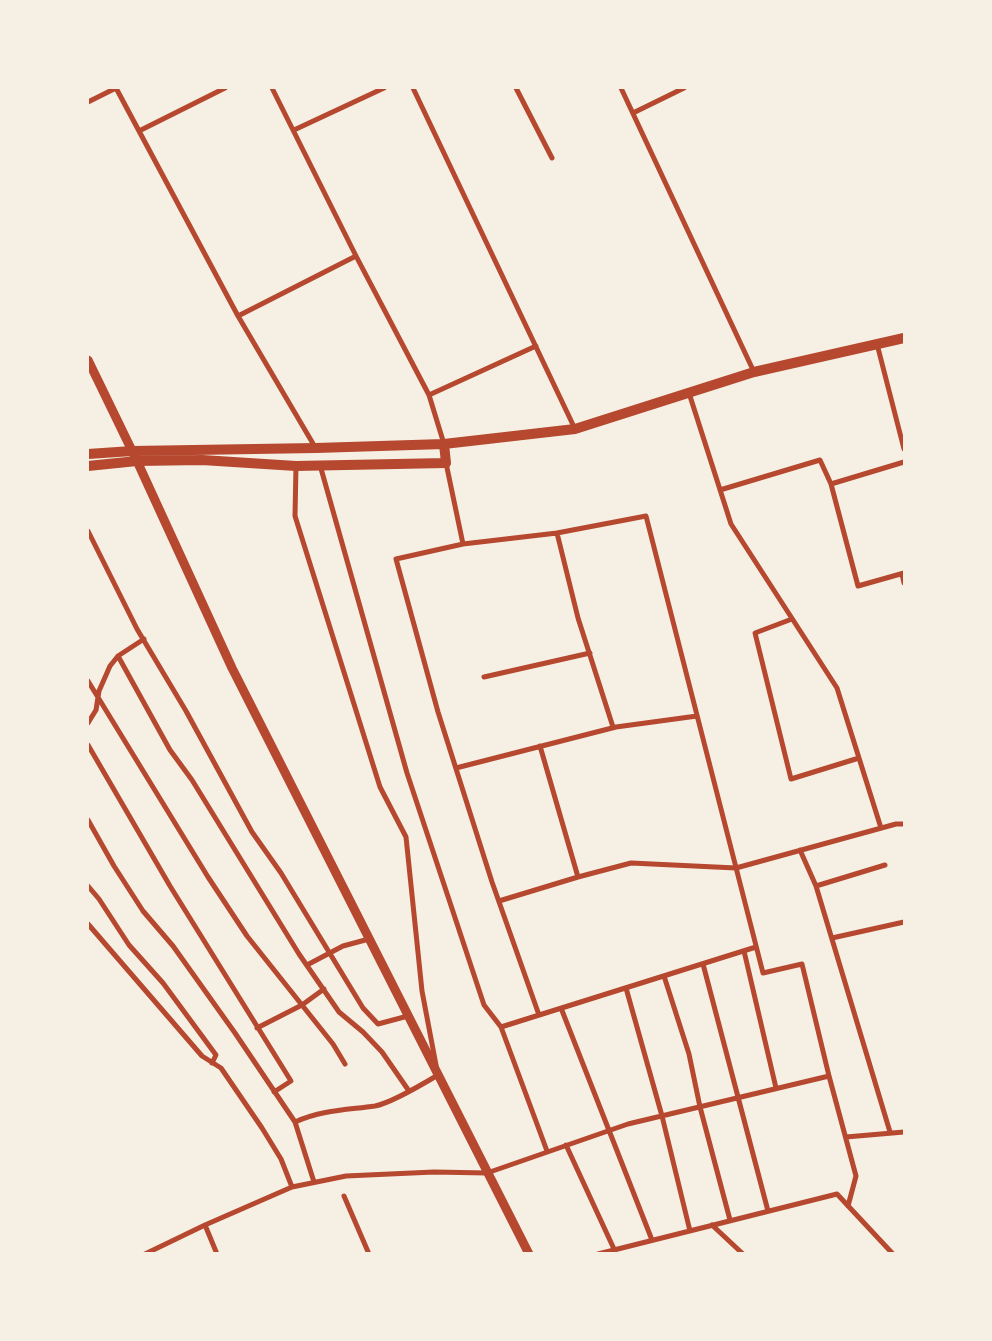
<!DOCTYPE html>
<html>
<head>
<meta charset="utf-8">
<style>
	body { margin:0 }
	#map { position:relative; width:992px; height:1341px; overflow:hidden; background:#f6efe4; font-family:"Playfair Display",serif }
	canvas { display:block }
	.frame { position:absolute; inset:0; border:89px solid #f6efe4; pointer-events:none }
</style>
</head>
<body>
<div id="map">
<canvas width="992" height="1341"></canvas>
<div class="frame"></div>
</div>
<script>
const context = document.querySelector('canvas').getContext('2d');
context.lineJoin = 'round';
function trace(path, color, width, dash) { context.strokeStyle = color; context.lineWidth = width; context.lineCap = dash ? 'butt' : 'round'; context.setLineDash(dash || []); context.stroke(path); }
const minor = new Path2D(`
	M272,88L356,256L429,395L444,444
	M413,88L575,429
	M516,88L552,158
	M621,88L754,372
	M88,102L116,88L238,316L315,447
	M633,113L684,88
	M294,130L384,88
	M139,131L225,88
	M238,316L356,256
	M877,344L904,449
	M689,393L731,524L837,688L881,828
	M429,395L536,346
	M446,463L463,544L396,559L438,712L492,882L539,1015
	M320,465L407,773L484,1005L501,1027
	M296,466L295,516L380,787L406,837L422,991L436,1065
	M831,484L858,586L904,573
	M720,490L820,460L831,484L904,462
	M88,531L137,629L186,711L252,832L281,873L363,1008L378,1024L408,1016
	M463,544L557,533
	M902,574L904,583
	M792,619L755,633L791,779L859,758
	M118,656L170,750L192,780L299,954L339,1012L363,1032L382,1052L409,1091
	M484,677L590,653
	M88,681L208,877L247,936L333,1044L345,1064
	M88,723L96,710L99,691L110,666L118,656L144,639
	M613,727L578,618L557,533L646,516L763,973L802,964L829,1076L856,1176L848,1206
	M88,745L170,886L291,1081L274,1092
	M540,746L578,877
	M456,768L616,727L697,716
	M88,820L114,866L143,911L173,946L235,1033L295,1122L314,1182
	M800,850L816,886
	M885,865L816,886L890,1132
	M88,886L99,899L129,945L163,983L216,1055L212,1063
	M499,901L578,877L631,863L736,868L896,824H904
	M88,924L202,1056L221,1068L262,1128L281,1159L292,1187
	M832,938L904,922
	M744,951L776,1088
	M703,964L768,1211
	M307,965L343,946L369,939
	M664,976L689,1054L700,1107L730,1220
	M626,988L662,1116L690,1231
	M561,1008L652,1240
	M257,1028L302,1005L324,989
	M295,1122C322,1110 346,1110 375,1106C391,1103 423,1084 438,1075V1074
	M846,1137L904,1132
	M566,1145L614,1249
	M547,1151L501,1027L756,947
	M344,1196L369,1254
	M205,1225L292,1187L346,1176L434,1172L487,1173L628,1124L829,1076
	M712,1225L743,1254
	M145,1254L205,1225L217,1254
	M598,1254L837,1194L893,1254`);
const tertiary = new Path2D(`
	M88,360L137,461L232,668L529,1254`);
const secondary = new Path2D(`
	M88,454L132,451L316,448L444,444L575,429L754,372L904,338
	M88,466L137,461L202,460L296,466L446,463L444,444`);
trace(minor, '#b5482f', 5);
trace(tertiary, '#b5482f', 9);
trace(secondary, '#b5482f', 10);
</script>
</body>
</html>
